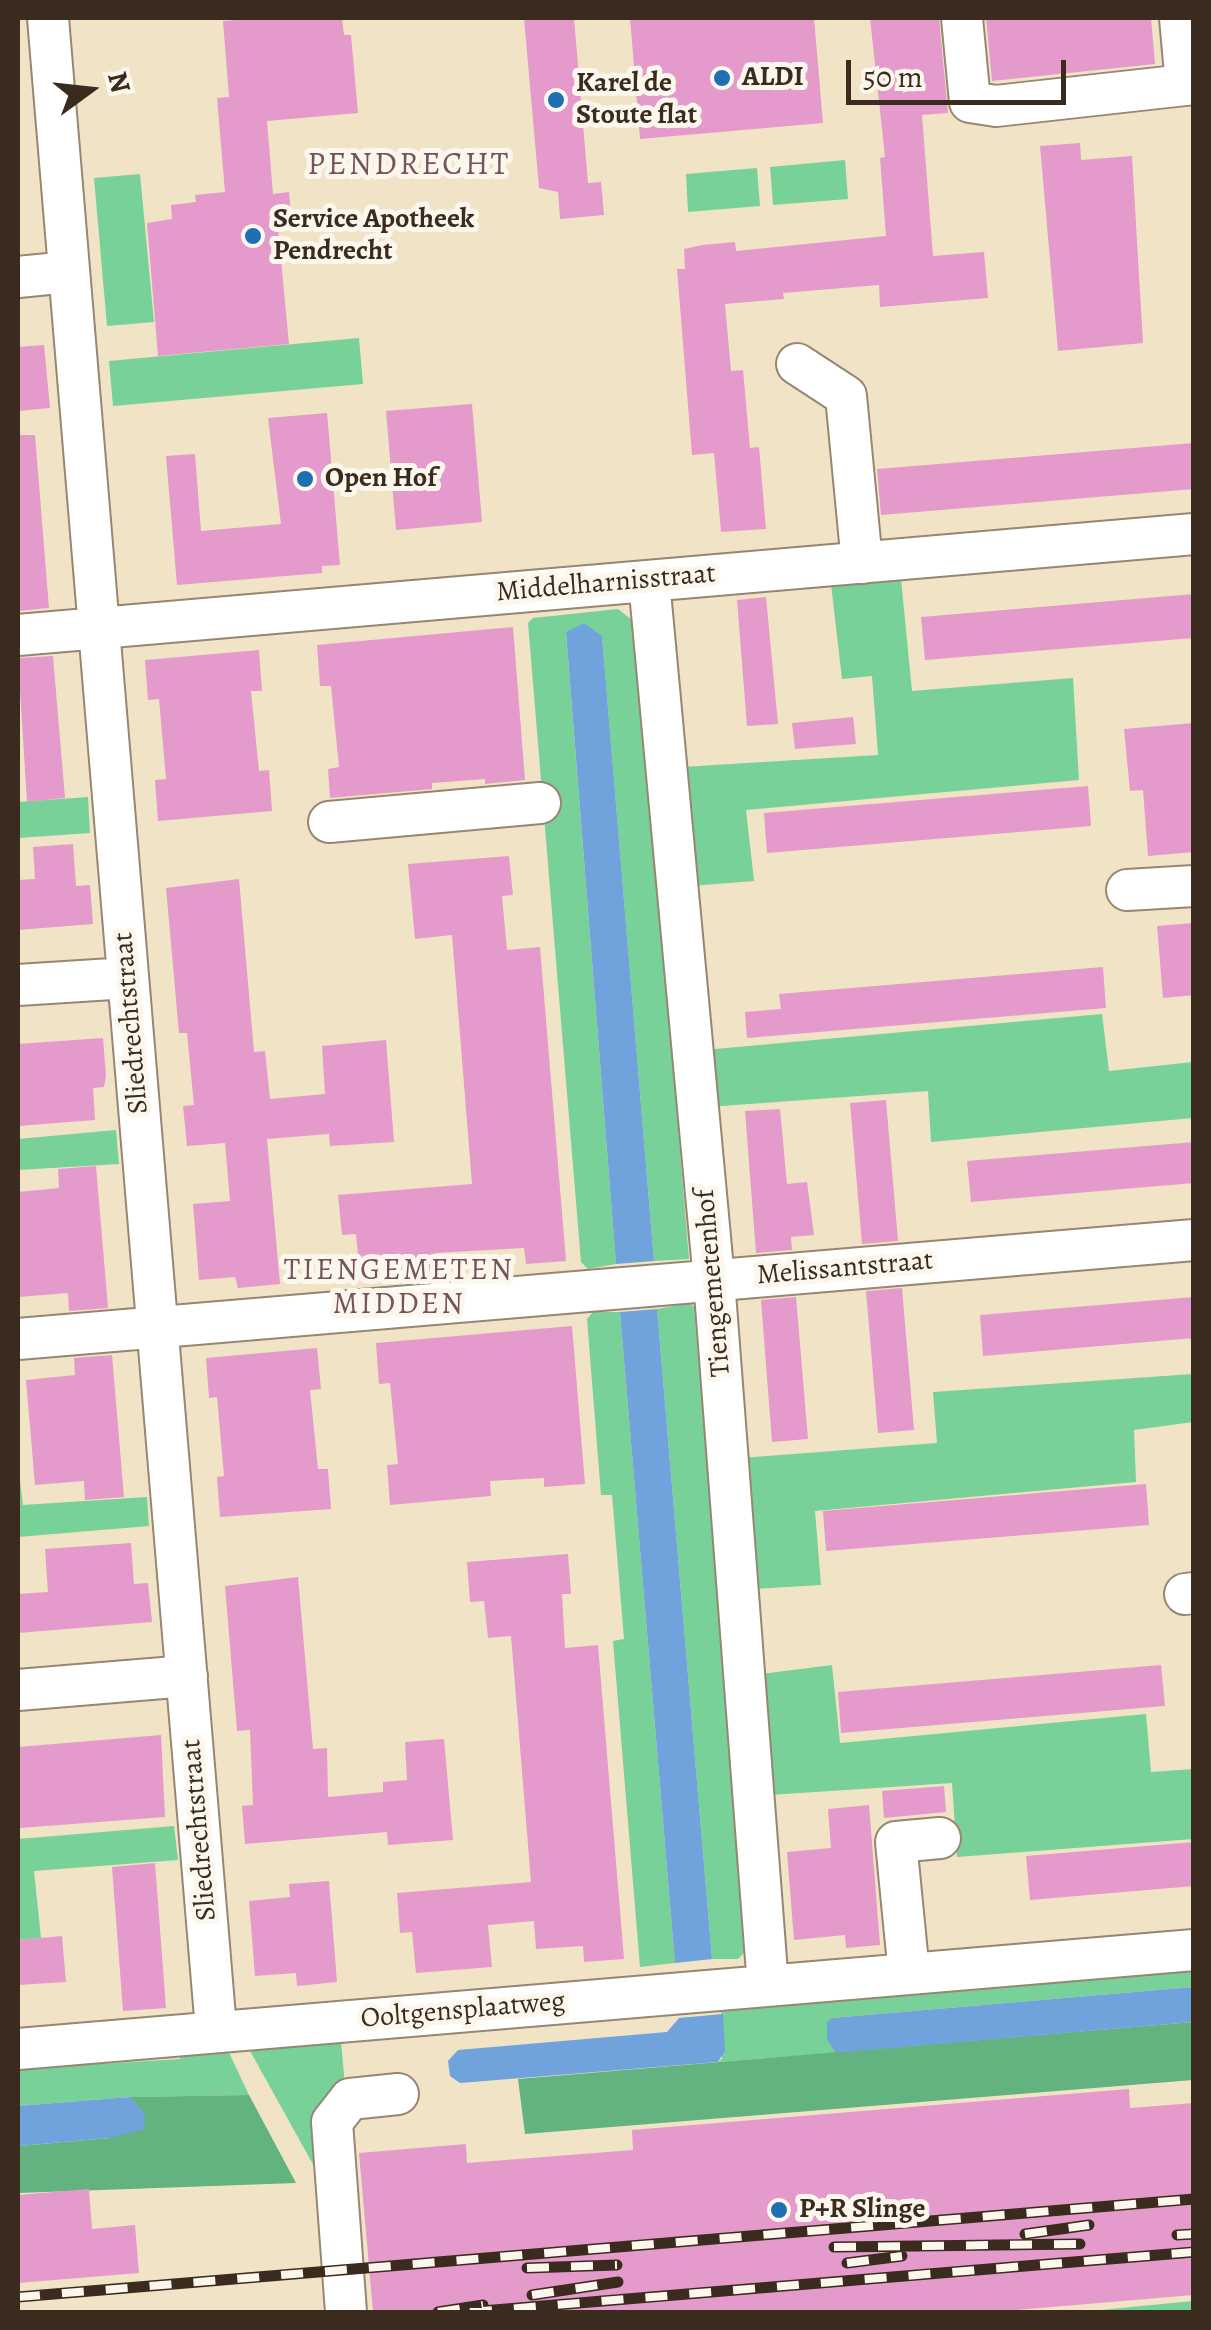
<!DOCTYPE html>
<html>
<head>
<meta charset="utf-8">
<style>
	body { margin:0 }
	#map { position:relative; width:1211px; height:2330px; overflow:hidden; background:#f1e3c6; font-family:Alegreya,serif }
	canvas { display:block }
	.frame { position:absolute; inset:0; border:20px solid #3b2a1e; pointer-events:none }
	.north { position:absolute; left:40px; top:40px; width:100px; height:100px; -webkit-text-stroke:8px #fbf7ec; paint-order:stroke; rotate:75deg; font-size:28px; font-weight:700; line-height:40px; text-align:center; color:#3b2a1e }
	.north::after { content:''; display:block; margin:auto; width:35px; height:45px; background:#3b2a1e; clip-path:polygon(50% 0,100% 100%,50% 72%,0 100%) }
	.scale { position:absolute; left:846px; top:60px; width:220px; height:45px; box-sizing:border-box; border:5px solid #3b2a1e; border-top:0; padding-left:12px; font-size:30px; line-height:35px; white-space:nowrap; color:#3b2a1e; -webkit-text-stroke:8px #fbf7ec; paint-order:stroke }
</style>
</head>
<body>
<div id="map">
<canvas width="1211" height="2330"></canvas>
<div class="frame"></div>
<div class="north">N</div>
<div class="scale">50 m</div>
</div>
<script>
const context = document.querySelector('canvas').getContext('2d');
context.lineJoin = 'round';
function paint(path, color) { context.fillStyle = color; context.fill(path, 'evenodd'); }
function trace(path, color, width, dash) { context.strokeStyle = color; context.lineWidth = width; context.lineCap = dash ? 'butt' : 'round'; context.setLineDash(dash || []); context.stroke(path); }
function write(font, color, halo, rows, align = 'center') {
  context.font = font + ' Alegreya,serif'; context.lineWidth = 10; context.setLineDash([]); context.textBaseline = 'middle'; context.strokeStyle = halo; context.fillStyle = color; for (const [text, x, y, turn = 0] of rows) {
    context.save(); context.translate(x, y); context.rotate((+turn || 0) * Math.PI / 180); context.textAlign = isNaN(turn) ? turn : align; if (halo) context.strokeText(text, 0, 0); context.fillText(text, 0, 0); context.restore();
  }
}
const green = new Path2D(`
	M845,160L848,199L773,205L770,167Z
	M757,168L760,206L688,212L686,174Z
	M140,174L154,322L107,326L94,178Z
	M359,338L363,384L113,406L109,361Z
	M901,579L912,691L1073,678L1079,780L746,810L754,881L692,886L682,767L878,755L872,676L842,679L831,584Z
	M618,609L636,623L689,1259L654,1261L602,637L584,624L566,633L616,1264L588,1269L581,1262L528,623L533,618Z
	M88,797L90,833L18,838V802Z
	M1102,1014L1109,1071L1193,1062V1118L931,1142L928,1091L708,1107L704,1050Z
	M116,1130L119,1164L18,1170V1139Z
	M690,1303L694,1307L748,1949L738,1959H712L657,1309Z
	M593,1312H620L675,1963L640,1967L613,1641L624,1639L612,1495H601L587,1319Z
	M1193,1374V1422L1134,1430L1136,1482L815,1511L821,1585L754,1589L741,1458L937,1443L933,1392Z
	M18,1465L23,1505L147,1497L149,1526L18,1537Z
	M832,1665L840,1743L1146,1714L1151,1772L1193,1769V1839L957,1857L952,1783L770,1795L761,1674Z
	M174,1826L178,1860L34,1871L41,1938L18,1940V1839Z
	M1193,1958V1987L832,2018L835,2052H844L718,2062L722,2059L721,1998Z
	M340,2030L345,2086L325,2186L249,2049Z
	M224,2042L249,2095L130,2097L18,2106V2069L180,2059L181,2047Z
	M1193,2301V2312H1080Z`);
const forest = new Path2D(`
	M1193,2022V2080L525,2134L518,2079Z
	M249,2095L296,2183L18,2193V2146L110,2138L143,2113L130,2097Z`);
const water = new Path2D(`
	M584,623L602,636L654,1261L616,1264L566,632Z
	M657,1309L712,1959L675,1963L620,1312Z
	M1193,1987V2022L844,2052H835L827,2039V2022L832,2018Z
	M723,2014L725,2051L718,2062L460,2083L450,2076L448,2061L458,2050L667,2032L679,2018Z
	M130,2097L144,2113L145,2129L110,2138L18,2146V2106Z`);
const building = new Path2D(`
	M264,18H342L344,35H351L358,113L267,121L273,194L289,192L291,217L277,218L289,344L158,356L147,223L172,219L171,205L196,202L195,195L225,192L217,98L229,97L223,21Z
	M524,18H574L588,183L601,182L604,215L560,219L558,192L539,188Z
	M630,18H814L823,123L640,139Z
	M870,18H939L948,113L922,115L933,256L984,252L988,298L880,307L879,285L783,293L784,299L725,304L731,371L743,370L750,448L759,447L766,529L721,532L714,453L692,455L677,269H685L684,249L702,245L735,242L736,251L886,236L880,158L885,157Z
	M986,18H1151L1155,64L992,81Z
	M1080,143L1081,160L1132,156L1143,343L1058,351L1040,146Z
	M44,345L50,408L18,411V347Z
	M472,404L482,522L396,530L386,411Z
	M327,413L340,565L322,566V573L177,585L166,456L195,454L201,531L281,524L268,418Z
	M18,435H35L49,608L18,611Z
	M1194,443V489L881,515L877,469Z
	M1194,594V638L925,660L921,617Z
	M766,597L778,724L747,726L737,600Z
	M513,627L525,780L485,784V779L432,783V789L330,798L328,769L339,767L331,686H320L317,645Z
	M259,650L262,691H251L259,771L269,770L272,811L158,821L155,780L166,779L159,699L148,700L145,660Z
	M53,656L65,798L27,802L18,658Z
	M853,717L856,744L795,749L792,723Z
	M1194,723V852L1148,856L1143,790L1130,791L1124,729Z
	M1088,786L1091,826L767,853L764,813Z
	M73,844L76,886L90,885L93,924L18,930V880L35,879L33,847Z
	M509,856L513,895L502,896L507,950L540,947L566,1261L526,1264L524,1248L435,1253L437,1270L360,1276L356,1234L342,1235L338,1195L472,1184L452,935L415,939L408,864Z
	M239,879L254,1052L265,1051L270,1099L325,1094L322,1046L386,1040L394,1142L330,1146L329,1134L267,1139L280,1284L238,1288L235,1277L199,1280L193,1204L230,1201L225,1143L187,1146L183,1106L194,1105L187,1033H179L166,888Z
	M1194,923V995L1163,998L1157,926Z
	M1103,967L1106,1008L747,1038L745,1012L781,1009L779,994Z
	M103,1038L106,1076L104,1087L93,1088L95,1120L18,1126V1044Z
	M886,1100L898,1241L862,1244L850,1103Z
	M780,1109L787,1184L807,1182L814,1235L791,1237L792,1250L756,1253L745,1111Z
	M1194,1142V1183L971,1202L967,1161Z
	M96,1166L108,1308L69,1311L68,1293L19,1297L18,1192L59,1188L58,1169Z
	M902,1288L914,1430L878,1433L866,1291Z
	M796,1297L808,1439L772,1442L761,1300Z
	M1194,1297V1338L983,1356L980,1315Z
	M572,1326L585,1484L544,1487V1478L490,1481L491,1496L390,1505L387,1465L398,1464L390,1383L379,1384L376,1343Z
	M317,1348L321,1389L310,1390L318,1469H328L331,1509L220,1517L217,1477L224,1476L217,1397L209,1398L206,1358Z
	M112,1355L124,1497L85,1500L84,1481L35,1485L26,1380L75,1375L74,1358Z
	M1146,1484L1149,1525L826,1551L823,1511Z
	M131,1543L134,1584L148,1583L152,1622L18,1633V1594L48,1592L45,1549Z
	M568,1554L571,1594H562L565,1648L598,1645L624,1959L584,1962L583,1946L536,1949L534,1921L488,1925L492,1967L416,1973L412,1932L400,1933L397,1893L531,1882L511,1636L488,1638L484,1601L470,1602L467,1562Z
	M298,1577L313,1749L327,1748L328,1797L383,1792V1782L407,1780L405,1742L444,1739L453,1840L388,1845L387,1832L245,1844L242,1806L253,1805L250,1730L237,1731L225,1586Z
	M1161,1665L1165,1706L841,1733L838,1692Z
	M161,1735L165,1817L20,1828L18,1747Z
	M944,1786L946,1812L884,1818L882,1791Z
	M869,1805L880,1945L846,1948L845,1935L794,1940L787,1852L831,1848L828,1809Z
	M1194,1842V1886L1030,1900L1026,1856Z
	M155,1863L166,2008L123,2011L112,1867Z
	M329,1881L337,1982L297,1986L296,1973L255,1976L249,1901L290,1897L289,1884Z
	M62,1936L66,1982L18,1985V1940Z
	M1129,2089L1130,2108L1194,2103V2295L993,2312H373L359,2153L466,2144L467,2163L633,2150L632,2130Z
	M89,2189L92,2229L135,2225L139,2273L18,2283V2195Z`);
const minor = new Path2D(`
	M48,18L216,2029
	M962,18L970,102L996,106L1194,84
	M1180,18L1186,85
	M18,277L69,272
	M797,364L846,396L862,563
	M649,581L714,1280L768,1986
	M18,635L1194,534
	M329,822L540,803
	M1127,890L1194,886
	M18,985L128,978
	M18,1339L1194,1240
	M1185,1594L1194,1593
	M18,1690L187,1676
	M909,1974L896,1842L940,1838
	M18,2049L1194,1950
	M346,2312L332,2122L350,2099L398,2094`);
const rail = new Path2D(`
	M1025,2234L1089,2225
	M1177,2235L1194,2234
	M834,2247L1080,2244
	M847,2263L902,2256
	M527,2268L617,2265
	M532,2295L618,2282
	M18,2297L1194,2199
	M438,2312L483,2305
	M470,2312L1194,2252`);
const markers = [
	[722,78,10,"#1f6fb2"],
	[556,100,10,"#1f6fb2"],
	[253,236,10,"#1f6fb2"],
	[305,479,10,"#1f6fb2"],
	[779,2210,10,"#1f6fb2"]
];
const poiNames = [
	["ALDI",742,78],
	["Karel de",576,84],
	["Stoute flat",576,116],
	["Service Apotheek",273,220],
	["Pendrecht",273,252],
	["Open Hof",325,479],
	["P+R Slinge",799,2210]
];
const streetNames = [
	["Middelharnisstraat",606,584,-5],
	["Sliedrechtstraat",132,1023,-95],
	["Melissantstraat",845,1269,-5],
	["Tiengemetenhof",714,1283,-95],
	["Sliedrechtstraat",200,1830,-95],
	["Ooltgensplaatweg",463,2011,-5]
];
const neighbourhoodNames = [
	["TIENGEMETEN",399,1272],
	["MIDDEN",399,1306]
];
const quarterNames = [
	["PENDRECHT",409,166]
];
paint(green, '#78d198');
paint(forest, '#62b380');
paint(water, '#70a2db');
paint(building, '#e49bcc');
trace(minor, '#968672', 44);
trace(minor, '#fff', 40);
trace(rail, '#3b2a1e', 11);
trace(rail, '#fbf7ec', 8, [22]);
for (const [x, y, r, color] of markers) { const dot = new Path2D(); dot.arc(x, y, r, 0, 2 * Math.PI); context.fillStyle = color; context.fill(dot); trace(dot, '#fbf7ec', 4); }
write('bold 28px', '#3b2a1e', '#fbf7ec', poiNames, 'left');
write('28px', '#3b2a1e', '#fbf7ec', streetNames);
context.letterSpacing = '2.5px';
write('30px', '#76525b', '#fbf7ec', neighbourhoodNames);
context.letterSpacing = '0px';
context.letterSpacing = '2.5px';
write('32px', '#76525b', '#fbf7ec', quarterNames);
context.letterSpacing = '0px';
</script>
</body>
</html>
